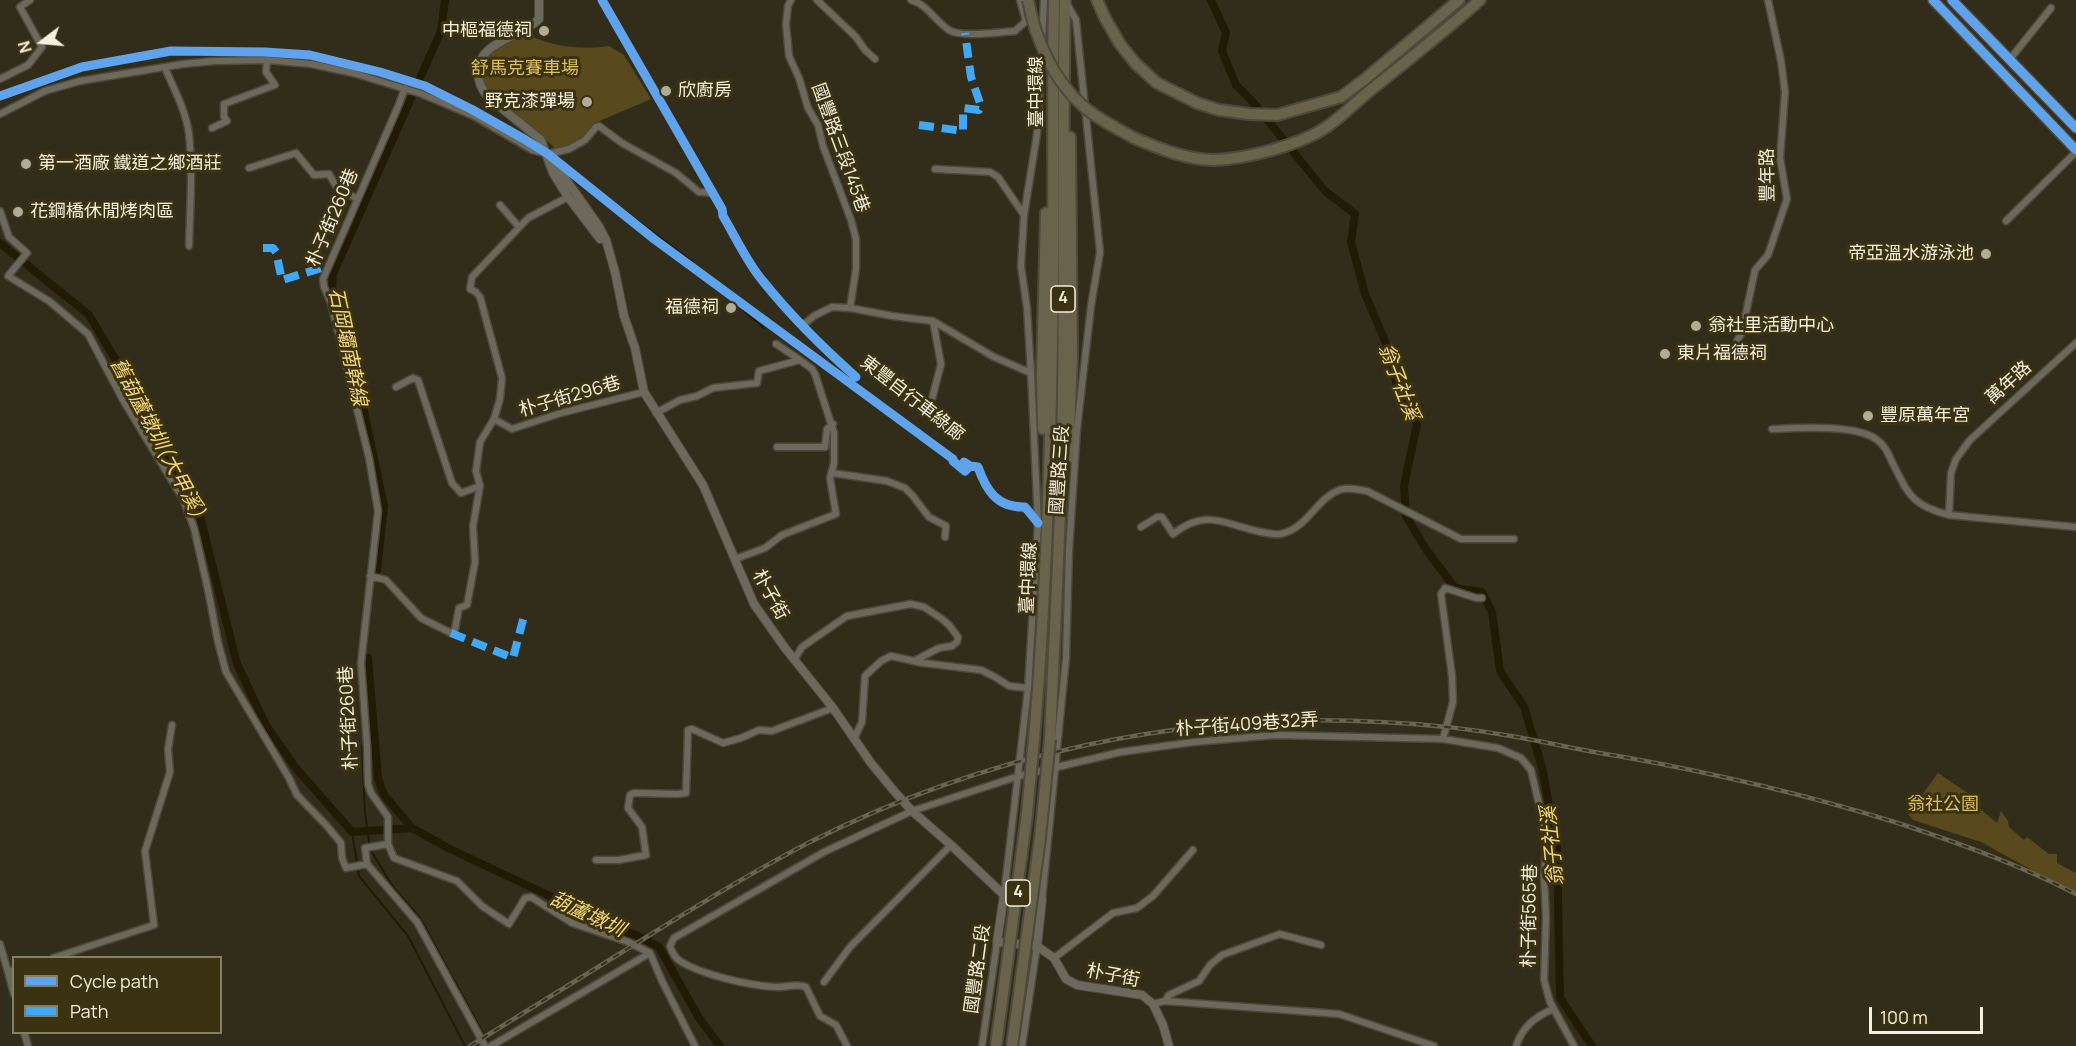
<!DOCTYPE html>
<html>
<head>
<meta charset="utf-8">
<style>
	body { margin:0 }
	#map { position:relative; width:2076px; height:1046px; overflow:hidden; background:#322d1b; font-family:Manrope,sans-serif }
	canvas { display:block }
	.legend { position:absolute; left:12px; top:956px; width:210px; height:78px; box-sizing:border-box; background:#3b3212; border:2px solid #857e63; margin:0; padding:8px 10px; list-style:none; font-size:18px; color:#f5efdd }
	.legend li { display:flex; align-items:center; gap:12px; height:30px }
	.legend b { width:30px; border:2px solid #857e63 }
	.north { position:absolute; left:12px; top:12px; width:60px; height:60px; -webkit-text-stroke:4px #3b3212; paint-order:stroke; rotate:254deg; font-size:16px; font-weight:700; line-height:24px; text-align:center; color:#f5efdd }
	.north::after { content:''; display:block; margin:auto; width:21px; height:27px; background:#f5efdd; clip-path:polygon(50% 0,100% 100%,50% 72%,0 100%) }
	.scale { position:absolute; left:1869px; top:1007px; width:114px; height:27px; box-sizing:border-box; border:3px solid #f5efdd; border-top:0; padding-left:8px; font-size:18px; line-height:21px; white-space:nowrap; color:#f5efdd; -webkit-text-stroke:4px #3b3212; paint-order:stroke }
</style>
</head>
<body>
<div id="map">
<canvas width="2076" height="1046"></canvas>
<ul class="legend">
<li><b style="height:8px;background:#60a3ed"></b>Cycle path</li>
<li><b style="height:8px;background:#3fa9f5"></b>Path</li>
</ul>
<div class="north">N</div>
<div class="scale">100 m</div>
</div>
<script>
const context = document.querySelector('canvas').getContext('2d');
context.lineJoin = 'round';
function paint(path, color) { context.fillStyle = color; context.fill(path, 'evenodd'); }
function trace(path, color, width, dash) { context.strokeStyle = color; context.lineWidth = width; context.lineCap = dash ? 'butt' : 'round'; context.setLineDash(dash || []); context.stroke(path); }
function write(font, color, halo, rows, align = 'center') {
  context.font = font + ' Manrope,"Noto Sans TC",sans-serif'; context.lineWidth = 6; context.setLineDash([]); context.textBaseline = 'middle'; context.strokeStyle = halo; context.fillStyle = color; for (const [text, x, y, turn = 0] of rows) {
    context.save(); context.translate(x, y); context.rotate((+turn || 0) * Math.PI / 180); context.textAlign = isNaN(turn) ? turn : align; if (halo) context.strokeText(text, 0, 0); context.fillText(text, 0, 0); context.restore();
  }
}
const green = new Path2D(`
	M531,29L533,37C556,47 584,50 609,46L624,55L651,99L597,122L583,139L557,150C548,141 538,133 528,126C511,113 466,86 484,59C494,45 516,36 531,29Z
	M1938,773L1981,802L1980,809L1997,823L2001,811L2008,821L2009,827L2024,840L2027,837L2049,854H2057V863L2076,873V892L2055,883L1981,842L1913,820L1908,814Z`);
const stream = new Path2D(`
	M575,173L694,263
	M571,178L739,304L745,312L764,328
	M821,358L836,370
	M364,743L362,747L365,813L370,849L393,887L420,918L490,1046
	M352,832L359,876L408,936L465,1046`);
const canal = new Path2D(`
	M1211,0L1226,33L1222,51L1236,85L1252,101L1325,191L1355,214L1351,242L1365,294L1388,348L1396,381L1417,424L1404,486L1406,516L1425,548L1455,588L1482,592L1492,612L1500,671L1524,707L1542,767L1557,848L1560,998L1592,1046
	M0,243L89,315L129,382L199,512L237,664L266,725L295,767L352,832L412,828
	M377,570L384,506L360,392L332,287L333,274L441,31L445,0
	M368,658L378,778L384,795L412,828L450,849L569,905L600,923L636,935L659,947L699,1018L720,1046`);
const minor = new Path2D(`
	M791,0L788,6L786,24L789,56L799,78L808,108L818,125L823,146L851,220L856,239V269L850,308
	M817,0L856,37L865,50L875,59
	M911,0C928,5 935,21 949,30C961,38 1000,32 1015,31L1026,21
	M1020,0L1026,21L1028,20
	M1042,41L1044,0
	M2010,59L2051,8
	M165,68C174,89 186,111 189,134C193,171 190,209 189,246
	M0,79L28,65L42,47L20,7L30,0
	M405,88L397,109L323,279L324,287L331,303L369,458L378,511L361,663L367,746L368,784L371,793L388,817V844L394,858L457,881L482,906L509,924L525,898L531,897L572,923L628,942L650,953L662,981L695,1046
	M0,114L45,91L80,81L183,64L215,61L267,60L311,64L353,73L422,94L474,116L532,150L548,154L569,149L585,140L596,127L599,126L622,143L676,173L699,192L713,193
	M212,128L227,121L224,117V104L275,85L266,72L267,60
	M249,168L296,153L314,175L329,174L336,186L357,199
	M935,169L990,172L998,177L1024,215
	M500,205L519,227
	M0,211L9,237L27,253L8,276L49,301L88,334L123,400L183,499L194,528L208,590L218,642L226,672L289,778L297,795L327,826L341,843L342,858L346,868L367,864
	M2006,221L2076,152
	M803,325L814,316L832,307L850,308L892,316L933,321L994,357L1031,373
	M1737,341L1742,332L1755,270L1768,255L1787,199L1780,158L1785,92L1781,61L1768,0
	M776,344L800,360
	M396,387L413,378L418,380L452,483L461,493L480,486L476,471L480,442L494,419L512,429L561,413L644,392
	M932,399L941,364L933,321
	M656,413L680,400L697,396L713,388L757,383L759,371L800,360L812,369L815,374L834,433V463L830,478L836,514L782,535L765,548L735,559
	M494,419L500,399L502,378L480,297L476,292L470,289L472,277L528,218L568,197
	M1772,429C1798,428 1855,424 1876,439C1885,445 1888,453 1892,462C1909,495 1911,505 1949,515L2076,527
	M777,447H825L827,429L833,424
	M832,473L887,481L905,488L912,495L929,517L946,526L945,537
	M1949,515L1951,473L1956,459L1970,440L2076,343
	M1141,527L1157,517H1162L1173,534C1206,507 1226,525 1261,532C1267,533 1274,535 1280,534C1306,530 1316,499 1339,490C1348,487 1359,490 1367,491L1461,539H1514
	M370,576L386,580L421,618L451,633L455,629L459,608L467,605L475,562L473,526L480,486
	M794,660L802,647L847,616L911,604L924,607L942,619L949,625L958,637L957,642L952,646L939,648L914,661
	M854,739L862,722L865,676L881,661L891,656L923,663L981,670L995,677L1009,686L1028,688
	M1443,739L1453,702L1452,676L1441,594L1445,588L1476,598H1482
	M388,844L365,848L367,864L417,922L485,1046
	M596,860H619L646,855L642,827L628,808L630,795L634,793L678,794L686,793L688,730L692,729L723,743L741,738L759,730L772,731L833,708
	M1004,895L1028,688L1038,523L1031,373L1027,308L1021,266L1024,215L1037,134L1042,52
	M1042,900L1066,658L1069,551L1077,429L1091,306L1100,252L1076,20L1067,4
	M0,944L8,972
	M53,958L154,925L145,851L170,772L168,749L172,725
	M1054,958L1113,913L1137,908L1153,896L1193,850
	M14,970L8,972L14,994
	M824,982L850,947L951,845
	M1165,1001L1169,995L1199,981L1210,965L1222,955L1280,934L1321,945
	M1153,1004L1165,1001L1339,1014L1434,1046
	M24,1032L28,1046
	M491,1046L650,953
	M847,1046L836,1025L820,1016L806,987C796,983 785,988 774,987C748,985 702,975 680,961C675,958 672,952 670,946L674,938L824,852L912,811L1019,776L1121,752L1194,742L1276,735L1443,739L1498,748L1521,758L1531,770L1547,838L1544,876L1546,917L1544,980L1550,1002L1574,1046
	M982,1046L997,942
	M1022,1046L1037,946
	M1516,1046C1523,1026 1535,1017 1553,1009`);
const tertiary = new Path2D(`
	M539,0V19C523,37 478,41 478,72C478,82 482,90 488,97L541,140L553,173L568,197L600,239
	M548,154L598,225L606,240L615,272L624,316L635,348L644,392L703,485L754,604L785,648L833,708L871,763L894,791L912,811L951,845L1004,895
	M1004,895L997,942L1037,946L1054,958L1066,979L1077,985L1142,995L1153,1004L1163,1025L1169,1046
	M1013,896L1042,900L1037,946`);
const primary = new Path2D(`
	M1933,0L2076,150
	M1952,0L2076,128`);
const motorway = new Path2D(`
	M1097,0L1105,18L1120,44L1136,64L1157,83L1197,103L1219,110L1249,114L1277,115L1341,97L1365,79L1459,0
	M1134,138C1158,148 1187,160 1214,160C1246,159 1301,145 1328,126C1345,114 1360,98 1377,85C1412,57 1446,30 1480,0
	M1043,429L1042,377L1046,213
	M1068,458L1072,356L1070,137
	M1034,739C1047,587 1051,434 1053,281C1054,188 1052,94 1054,0
	M1050,739C1055,623 1062,507 1063,390C1065,260 1062,130 1065,0`);
const rail = new Path2D(`
	M470,1046C528,1010 587,974 645,938C698,905 752,872 808,843C984,754 1184,711 1381,722C1426,724 1472,729 1517,737C1551,743 1584,751 1618,756C1714,773 1808,795 1901,824C1961,844 2020,865 2076,894`);
const motorwayBridge = new Path2D(`
	M1028,0C1035,38 1053,80 1083,106C1097,119 1117,128 1134,138
	M996,1046L1027,814L1034,739
	M1012,1046L1040,838L1050,739`);
const quiet = new Path2D(`
	M919,125L963,131V108L979,110L981,106L971,77L965,33
	M263,248H273L276,252L282,280L328,266
	M451,633L513,658L525,612`);
const cycleway = new Path2D(`
	M602,0L722,209L723,216C735,236 747,262 762,280C790,315 822,347 856,377
	M1933,0L2076,150
	M1952,0L2076,128
	M0,96L82,67L171,51L265,52L310,55L380,72L425,86L471,109L524,139L548,154L654,239L953,459V461L965,471L970,466
	M964,462L970,466L978,467C986,490 997,508 1025,507L1038,523`);
const markers = [
	[544,31,6,"#b1ab99"],
	[666,91,6,"#b1ab99"],
	[587,102,6,"#b1ab99"],
	[26,164,6,"#b1ab99"],
	[18,212,6,"#b1ab99"],
	[1986,254,6,"#b1ab99"],
	[731,308,6,"#b1ab99"],
	[1696,326,6,"#b1ab99"],
	[1665,354,6,"#b1ab99"],
	[1868,416,6,"#b1ab99"]
];
const shields = [
	[1063,299,24],
	[1018,893,24]
];
const shieldNames = [
	["4",1063,299],
	["4",1018,893]
];
const poiNames = [
	["中樞福德祠",532,31,"right"],
	["欣廚房",678,91],
	["野克漆彈場",575,102,"right"],
	["第一酒廠 鐵道之鄉酒莊",38,164],
	["花鋼橋休閒烤肉區",30,212],
	["帝亞溫水游泳池",1974,254,"right"],
	["福德祠",719,308,"right"],
	["翁社里活動中心",1708,326],
	["東片福德祠",1677,354],
	["豐原萬年宮",1880,416]
];
const parkNames = [
	["舒馬克賽車場",525,69],
	["翁社公園",1943,805]
];
const streetNames = [
	["臺中環線",1037,92,-90],
	["國豐路三段145巷",840,148,70],
	["豐年路",1768,175,-91],
	["朴子街260巷",333,218,-67],
	["萬年路",2009,383,-42],
	["朴子街296巷",570,397,-16],
	["東豐自行車綠廊",912,399,38],
	["國豐路三段",1060,470,-86],
	["臺中環線",1029,578,-87],
	["朴子街",770,595,61],
	["朴子街260巷",349,718,-93],
	["朴子街409巷32弄",1247,725,-4],
	["朴子街565巷",1530,916,-89],
	["國豐路二段",978,969,-82],
	["朴子街",1113,976,11]
];
const waterNames = [
	["石岡壩南幹線",347,347,78],
	["翁子社溪",1398,382,69],
	["舊葫蘆墩圳(大甲溪)",157,438,62],
	["翁子社溪",1553,846,-96],
	["葫蘆墩圳",587,915,25]
];
paint(green, '#584a1c');
trace(stream, '#211a05', 2);
trace(canal, '#211a05', 8);
trace(minor, '#4d493b', 9);
trace(tertiary, '#4d493b', 10);
trace(primary, '#4d493b', 12);
trace(motorway, '#4d493b', 14);
trace(minor, '#6d685c', 6);
trace(tertiary, '#6d685c', 8);
trace(primary, '#706a57', 9);
trace(motorway, '#69634c', 10);
trace(rail, '#676355', 4.5);
trace(rail, '#3b3212', 2, [7]);
trace(motorwayBridge, '#4d493b', 14, []);
trace(motorwayBridge, '#69634c', 10);
trace(quiet, '#3fa9f5', 8, [15, 8]);
trace(cycleway, '#60a3ed', 9);
for (const [x, y, r, color] of markers) { const dot = new Path2D(); dot.arc(x, y, r, 0, 2 * Math.PI); context.fillStyle = color; context.fill(dot); trace(dot, '#3b3212', 2); }
for (const [x, y, w] of shields) { const box = new Path2D(); box.roundRect(x - w / 2, y - 13, w, 26, 4.5); context.fillStyle = '#3b3212'; context.fill(box); trace(box, '#f5efdd', 1.5); }
write('bold 16px', '#f5efdd', null, shieldNames);
write('18px', '#f5efdd', '#3b3212', poiNames, 'left');
write('18px', '#dcbe5a', '#3b3212', parkNames);
write('18px', '#f5efdd', '#3b3212', streetNames);
write('italic 20px', '#f5d773', '#3b3212', waterNames);
</script>
</body>
</html>
